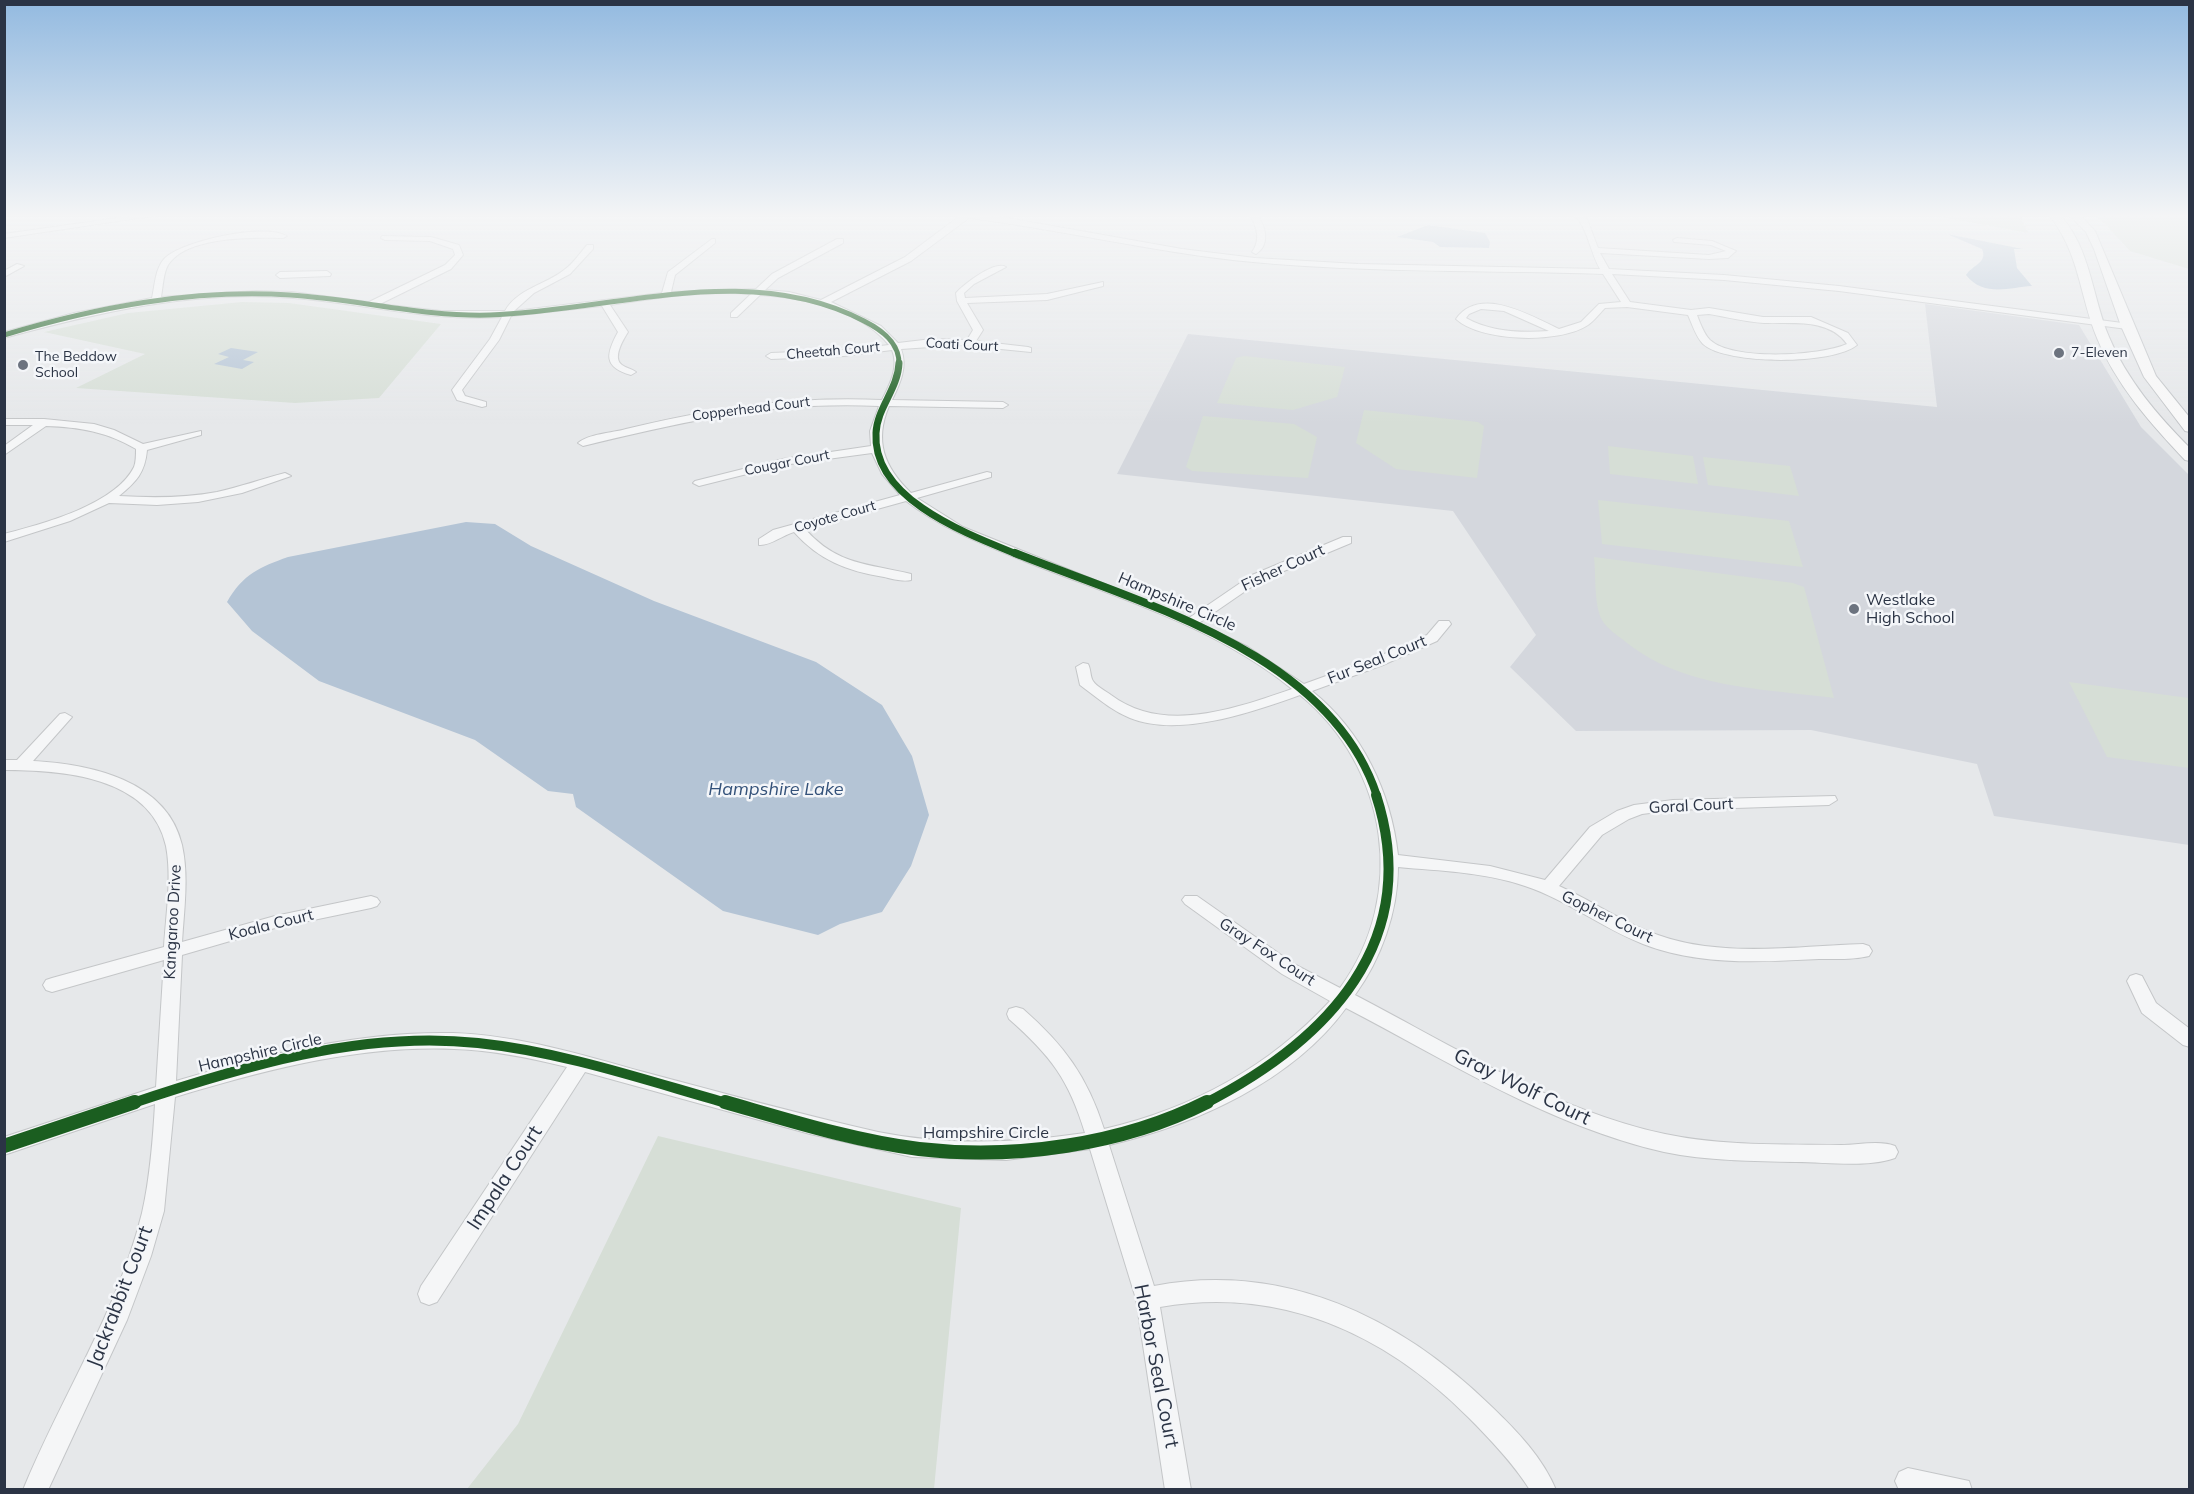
<!DOCTYPE html>
<html>
<head>
<meta charset="utf-8">
<style>
	body { margin:0 }
	#map { position:relative; width:2194px; height:1494px; overflow:hidden; background:#e6e8ea; font-family:Mulish,sans-serif }
	canvas { display:block }
	.frame { position:absolute; inset:0; border:6px solid #2b3445; pointer-events:none }
</style>
</head>
<body>
<div id="map">
<canvas width="2194" height="1494"></canvas>
<div class="frame"></div>
</div>
<script>
const context = document.querySelector('canvas').getContext('2d');
context.lineJoin = 'round';
function paint(path, color) { context.fillStyle = color; context.fill(path, 'evenodd'); }
function trace(path, color, width, dash) { context.strokeStyle = color; context.lineWidth = width; context.lineCap = dash ? 'butt' : 'round'; context.setLineDash(dash || []); context.stroke(path); }
function write(font, color, halo, rows, align = 'center') {
  context.font = font + ' Mulish,sans-serif'; context.lineWidth = 5; context.setLineDash([]); context.textBaseline = 'middle'; context.strokeStyle = halo; context.fillStyle = color; for (const [text, x, y, turn = 0] of rows) {
    context.save(); context.translate(x, y); context.rotate((+turn || 0) * Math.PI / 180); context.textAlign = isNaN(turn) ? turn : align; if (halo) context.strokeText(text, 0, 0); context.fillText(text, 0, 0); context.restore();
  }
}
const built = new Path2D(`
	M1925,304L2079,325L2141,427L2189,475V845L1994,816L1977,764L1811,730L1576,731L1510,667L1536,635L1453,511L1117,474L1188,334L1937,407Z`);
const green = new Path2D(`
	M1932,215H2020L2028,233Z
	M2093,215H2189V269L2130,251L2105,224Z
	M242,302L289,303L441,324L379,398L295,403L76,388L145,354L44,332L128,313Z
	M1244,356L1345,367L1337,397L1293,410L1217,403L1236,358Z
	M1364,410L1478,422L1484,426L1477,478L1396,469L1356,443Z
	M1203,416L1294,424L1317,437L1308,478L1192,471L1186,467Z
	M1608,446L1693,456L1698,484L1610,474Z
	M1703,457L1790,466L1799,496L1708,485Z
	M1598,500L1789,521L1803,567L1602,544Z
	M1594,557L1793,583L1804,587L1834,698C1759,688 1682,689 1622,639C1615,634 1603,625 1600,616C1594,599 1596,575 1594,557Z
	M2069,682L2189,698V768L2107,757Z
	M658,1136L961,1208L934,1489H467L518,1424Z`);
const water = new Path2D(`
	M1428,225L1485,233L1490,242L1489,248L1440,247L1433,242L1397,237Z
	M1947,234L2023,249H2014L2017,268L2032,286C2011,287 1984,298 1966,275C1972,265 1988,263 1982,249Z
	M231,348L258,352L243,360L254,362L242,369L214,364L229,357L218,354Z
	M466,522L495,524L531,546L654,601L816,662L882,705L912,756L929,815L911,866L882,912L840,924L818,935L723,911L576,807L573,794L548,791L475,740L319,681L252,631L227,602C243,574 260,567 288,557Z`);
const minor = new Path2D(`
	M138,215H159L4,238V234Z
	M961,215L1002,217L1182,249L1255,258L1358,264L1600,269C1590,252 1588,228 1574,215H1583L1587,219L1598,248L1709,255L1726,251L1711,245L1674,242L1673,240L1677,238L1712,241L1736,251L1728,258L1709,259L1600,253L1609,269L1724,275L1839,286L2130,324L2132,326L2127,329L1839,291L1724,280L1612,274L1630,302L1691,310L1709,308L1763,317H1811L1848,333L1857,345C1833,365 1726,365 1703,344C1696,337 1692,324 1688,315L1627,307L1605,308C1599,314 1594,321 1588,325C1560,344 1481,342 1456,319C1480,285 1531,316 1559,329L1581,322L1599,304L1621,302L1603,274C1487,270 1369,273 1253,262C1157,253 1064,230 969,218L911,261L831,302L881,326L898,343L932,339L967,340L973,330L957,301L956,293C964,284 995,260 1006,267L974,284L964,293L965,298L1047,294L1103,282V286L1047,300L967,303L983,330L976,341L1028,347L1031,348V352L960,345L901,349C908,367 900,384 892,400L1003,402L1008,405L1003,408L889,406C874,441 884,467 911,493L987,472L991,473V477L917,498L963,527L1189,618L1252,575L1343,537H1351V543L1260,581L1199,623L1248,647L1304,684L1373,659L1427,635L1439,621H1449L1451,624L1437,641L1383,665L1312,691C1362,731 1391,792 1398,855L1490,866L1545,880L1590,827L1617,811L1634,805L1673,800L1835,796L1837,800L1829,805L1673,810L1642,814L1629,819L1602,835L1559,886C1593,901 1623,923 1658,935C1722,958 1797,946 1863,944L1869,946L1872,951L1869,956C1854,960 1835,959 1819,959C1761,962 1699,966 1643,944C1602,928 1567,900 1525,886C1484,872 1440,871 1398,867C1398,912 1381,959 1355,995C1453,1046 1556,1111 1665,1134C1722,1146 1783,1144 1841,1145C1859,1145 1879,1140 1895,1146L1898,1152L1895,1158C1868,1168 1825,1162 1796,1162C1752,1161 1707,1161 1664,1152C1550,1126 1448,1061 1346,1008C1293,1081 1195,1125 1109,1145L1154,1286C1285,1261 1401,1318 1492,1407C1517,1431 1543,1458 1556,1490H1530C1513,1463 1490,1439 1468,1417C1384,1333 1280,1286 1160,1307L1191,1490H1165L1136,1299L1090,1149L1006,1160L912,1157L810,1134L585,1072L437,1302L429,1305L421,1302L418,1294L421,1286L567,1067C530,1058 492,1050 454,1049C359,1045 265,1070 175,1097L164,1211L151,1256L127,1320L48,1490H23C61,1397 118,1311 142,1213C150,1178 153,1139 155,1104L4,1155V1137L156,1087L164,960L52,992L46,990L43,985L46,980L52,978L164,947C166,914 172,878 166,846C151,776 61,770 4,770V760H17L60,714L65,713L72,717L33,761C90,764 167,780 182,845C189,876 184,910 182,942L275,916L371,896L377,898L380,902L377,906L371,908L275,928L182,955L176,1081C266,1054 359,1031 453,1033C517,1035 579,1054 640,1071C719,1092 798,1114 878,1132C947,1146 1016,1143 1085,1133C1069,1080 1051,1056 1009,1019L1007,1014L1009,1009L1016,1007L1023,1009C1064,1045 1087,1076 1104,1129C1191,1109 1269,1067 1330,1001L1282,974L1185,904L1182,900L1185,896H1197L1294,964L1340,988C1408,895 1388,767 1300,695C1253,712 1179,738 1130,718C1111,710 1096,697 1080,685L1076,667L1083,663L1088,664C1091,669 1090,677 1093,681C1097,687 1106,691 1111,695C1164,735 1236,708 1292,689C1215,626 1114,597 1024,561C982,544 942,529 906,501L805,529C838,566 867,563 911,574V580C903,582 893,579 884,577C847,571 819,560 794,532C783,535 770,546 759,545V539L773,530L900,495L882,474L872,453L783,465L699,486L693,483L695,481L783,459L871,446L870,431L879,406C772,401 686,421 583,446L578,443C588,434 612,433 626,429C712,408 793,396 882,400C890,384 899,367 892,350L844,356L771,359L766,356L771,353L844,350L889,345C859,309 805,298 760,295L737,317H731V313L751,294C704,290 656,298 610,305L628,332C623,340 612,358 622,365C626,368 632,369 636,372L631,375C603,367 606,354 618,332L602,306L511,316L499,340L462,390L465,396L486,402V406L482,407L457,400L452,390L490,339L502,317C431,322 362,303 293,298C193,290 100,312 4,338V332L74,313L152,298C155,285 155,268 165,258C184,240 265,223 287,236L283,238C253,237 186,236 168,265C163,274 163,287 161,297L256,291L292,292L369,302L445,265L455,255L453,249L430,241L385,240L381,238L382,236L431,237L459,245L463,255L451,269L380,304L441,311H505C517,289 545,285 564,270C573,264 580,253 587,245H593V249L570,274L534,293L514,311L662,293L668,272L712,239H715V243L675,275L671,292L756,289L772,274L837,239H843V243L778,278L765,290L789,292L821,300L905,257ZM1481,309L1504,311L1549,331C1521,333 1491,332 1466,318L1469,314ZM1709,314C1727,317 1746,322 1764,323C1792,324 1829,318 1847,344C1820,356 1732,361 1710,340C1704,334 1700,323 1697,315Z
	M1250,215H1258C1266,228 1270,245 1256,254L1252,252C1261,240 1257,227 1250,215Z
	M17,264L24,266L4,277V271Z
	M327,271L331,274L330,276L280,278L276,275L280,272Z
	M4,419H44L94,424L114,430L143,444L201,431V435L147,450C145,473 136,482 119,496C152,498 185,498 217,492C240,487 262,479 285,473L291,476L242,493L198,502L157,505L109,503L70,521L4,542V534C42,524 115,505 134,467C136,462 136,455 136,449C108,432 79,427 46,426L4,455V446L33,425H4Z
	M2136,974L2142,976L2156,1003L2190,1029V1047L2183,1045L2142,1013L2127,981L2130,976Z
	M1908,1468L1969,1481L1972,1490H1899L1895,1481L1899,1472Z`);
const major = new Path2D(`
	M2049,215H2060C2091,249 2092,297 2109,337C2127,380 2158,416 2190,448V461L2185,460C2151,424 2116,385 2097,338C2079,294 2080,254 2049,215Z
	M2069,215H2080L2095,231L2156,376L2190,418V432L2185,431L2144,377L2121,326L2094,249L2086,232Z`);
const cyclewayFar4 = new Path2D(`
	M4,335C97,307 192,289 290,295C357,299 423,317 490,315C614,311 747,260 864,321C882,330 900,343 899,365`);
const cyclewayFar3 = new Path2D(`
	M899,363C898,389 877,408 876,433C872,500 970,535 1019,555`);
const cyclewayFar2 = new Path2D(`
	M1015,553C1142,604 1330,652 1377,796`);
const cyclewayFar1 = new Path2D(`
	M130,1104C240,1067 361,1030 478,1043C564,1052 648,1081 730,1104
	M1204,1104C1327,1041 1424,942 1376,795`);
const cycleway = new Path2D(`
	M725,1102C788,1120 854,1141 919,1149C1014,1160 1122,1145 1207,1102
	M4,1146L135,1102`);
const markers = [
	[2059,353,6,"#6c737f"],
	[23,365,6,"#6c737f"],
	[1854,609,6,"#6c737f"]
];
const farStreetnames = [
	["Coati Court",962,345,3],
	["Cheetah Court",833,351,-5],
	["Copperhead Court",751,409,-7],
	["Cougar Court",787,463,-11],
	["Coyote Court",835,517,-16]
];
const farPoinames = [
	["7-Eleven",2071,353],
	["The Beddow",35,357],
	["School",35,373]
];
const streetNames = [
	["Fisher Court",1283,568,-25],
	["Hampshire Circle",1177,602,23],
	["Fur Seal Court",1377,660,-22],
	["Goral Court",1691,806,-3],
	["Gopher Court",1607,917,26],
	["Kangaroo Drive",173,922,-87],
	["Koala Court",271,925,-14],
	["Gray Fox Court",1267,952,33],
	["Hampshire Circle",260,1053,-13],
	["Hampshire Circle",986,1133]
];
const poiNames = [
	["Westlake",1866,600],
	["High School",1866,618]
];
const waterNames = [
	["Hampshire Lake",776,790]
];
const nearStreetnames = [
	["Gray Wolf Court",1522,1087,26],
	["Impala Court",505,1178,-57],
	["Jackrabbit Court",120,1297,-69],
	["Harbor Seal Court",1156,1366,79]
];
paint(built, '#d4d7dd');
paint(green, '#d6ded6');
paint(water, '#b4c4d5');
trace(minor, '#c4c6c8', 2);
trace(major, '#c2c5c8', 2);
paint(minor, '#f5f6f7');
paint(major, '#f8f8f8');
trace(cyclewayFar4, '#1b5e20', 5);
trace(cyclewayFar3, '#1b5e20', 7);
trace(cyclewayFar2, '#1b5e20', 8);
trace(cyclewayFar1, '#1b5e20', 10);
trace(cycleway, '#1b5e20', 14);
const sky = context.createLinearGradient(0, 0, 0, 424);
sky.addColorStop(0, '#93bae0');
sky.addColorStop(0.51, '#f4f5f6');
sky.addColorStop(1, '#f4f5f600');
context.fillStyle = sky;
context.fillRect(0, 0, 2194, 424);
for (const [x, y, r, color] of markers) { const dot = new Path2D(); dot.arc(x, y, r, 0, 2 * Math.PI); context.fillStyle = color; context.fill(dot); trace(dot, '#f4f6f9', 2); }
write('14px', '#2b3445', '#f4f6f9', farStreetnames);
write('14px', '#2b3445', '#f4f6f9', farPoinames, 'left');
write('16px', '#2b3445', '#f4f6f9', streetNames);
write('16px', '#2b3445', '#f4f6f9', poiNames, 'left');
write('italic 18px', '#34527a', '#f4f6f9', waterNames);
write('20px', '#2b3445', '#f4f6f9', nearStreetnames);
</script>
</body>
</html>
